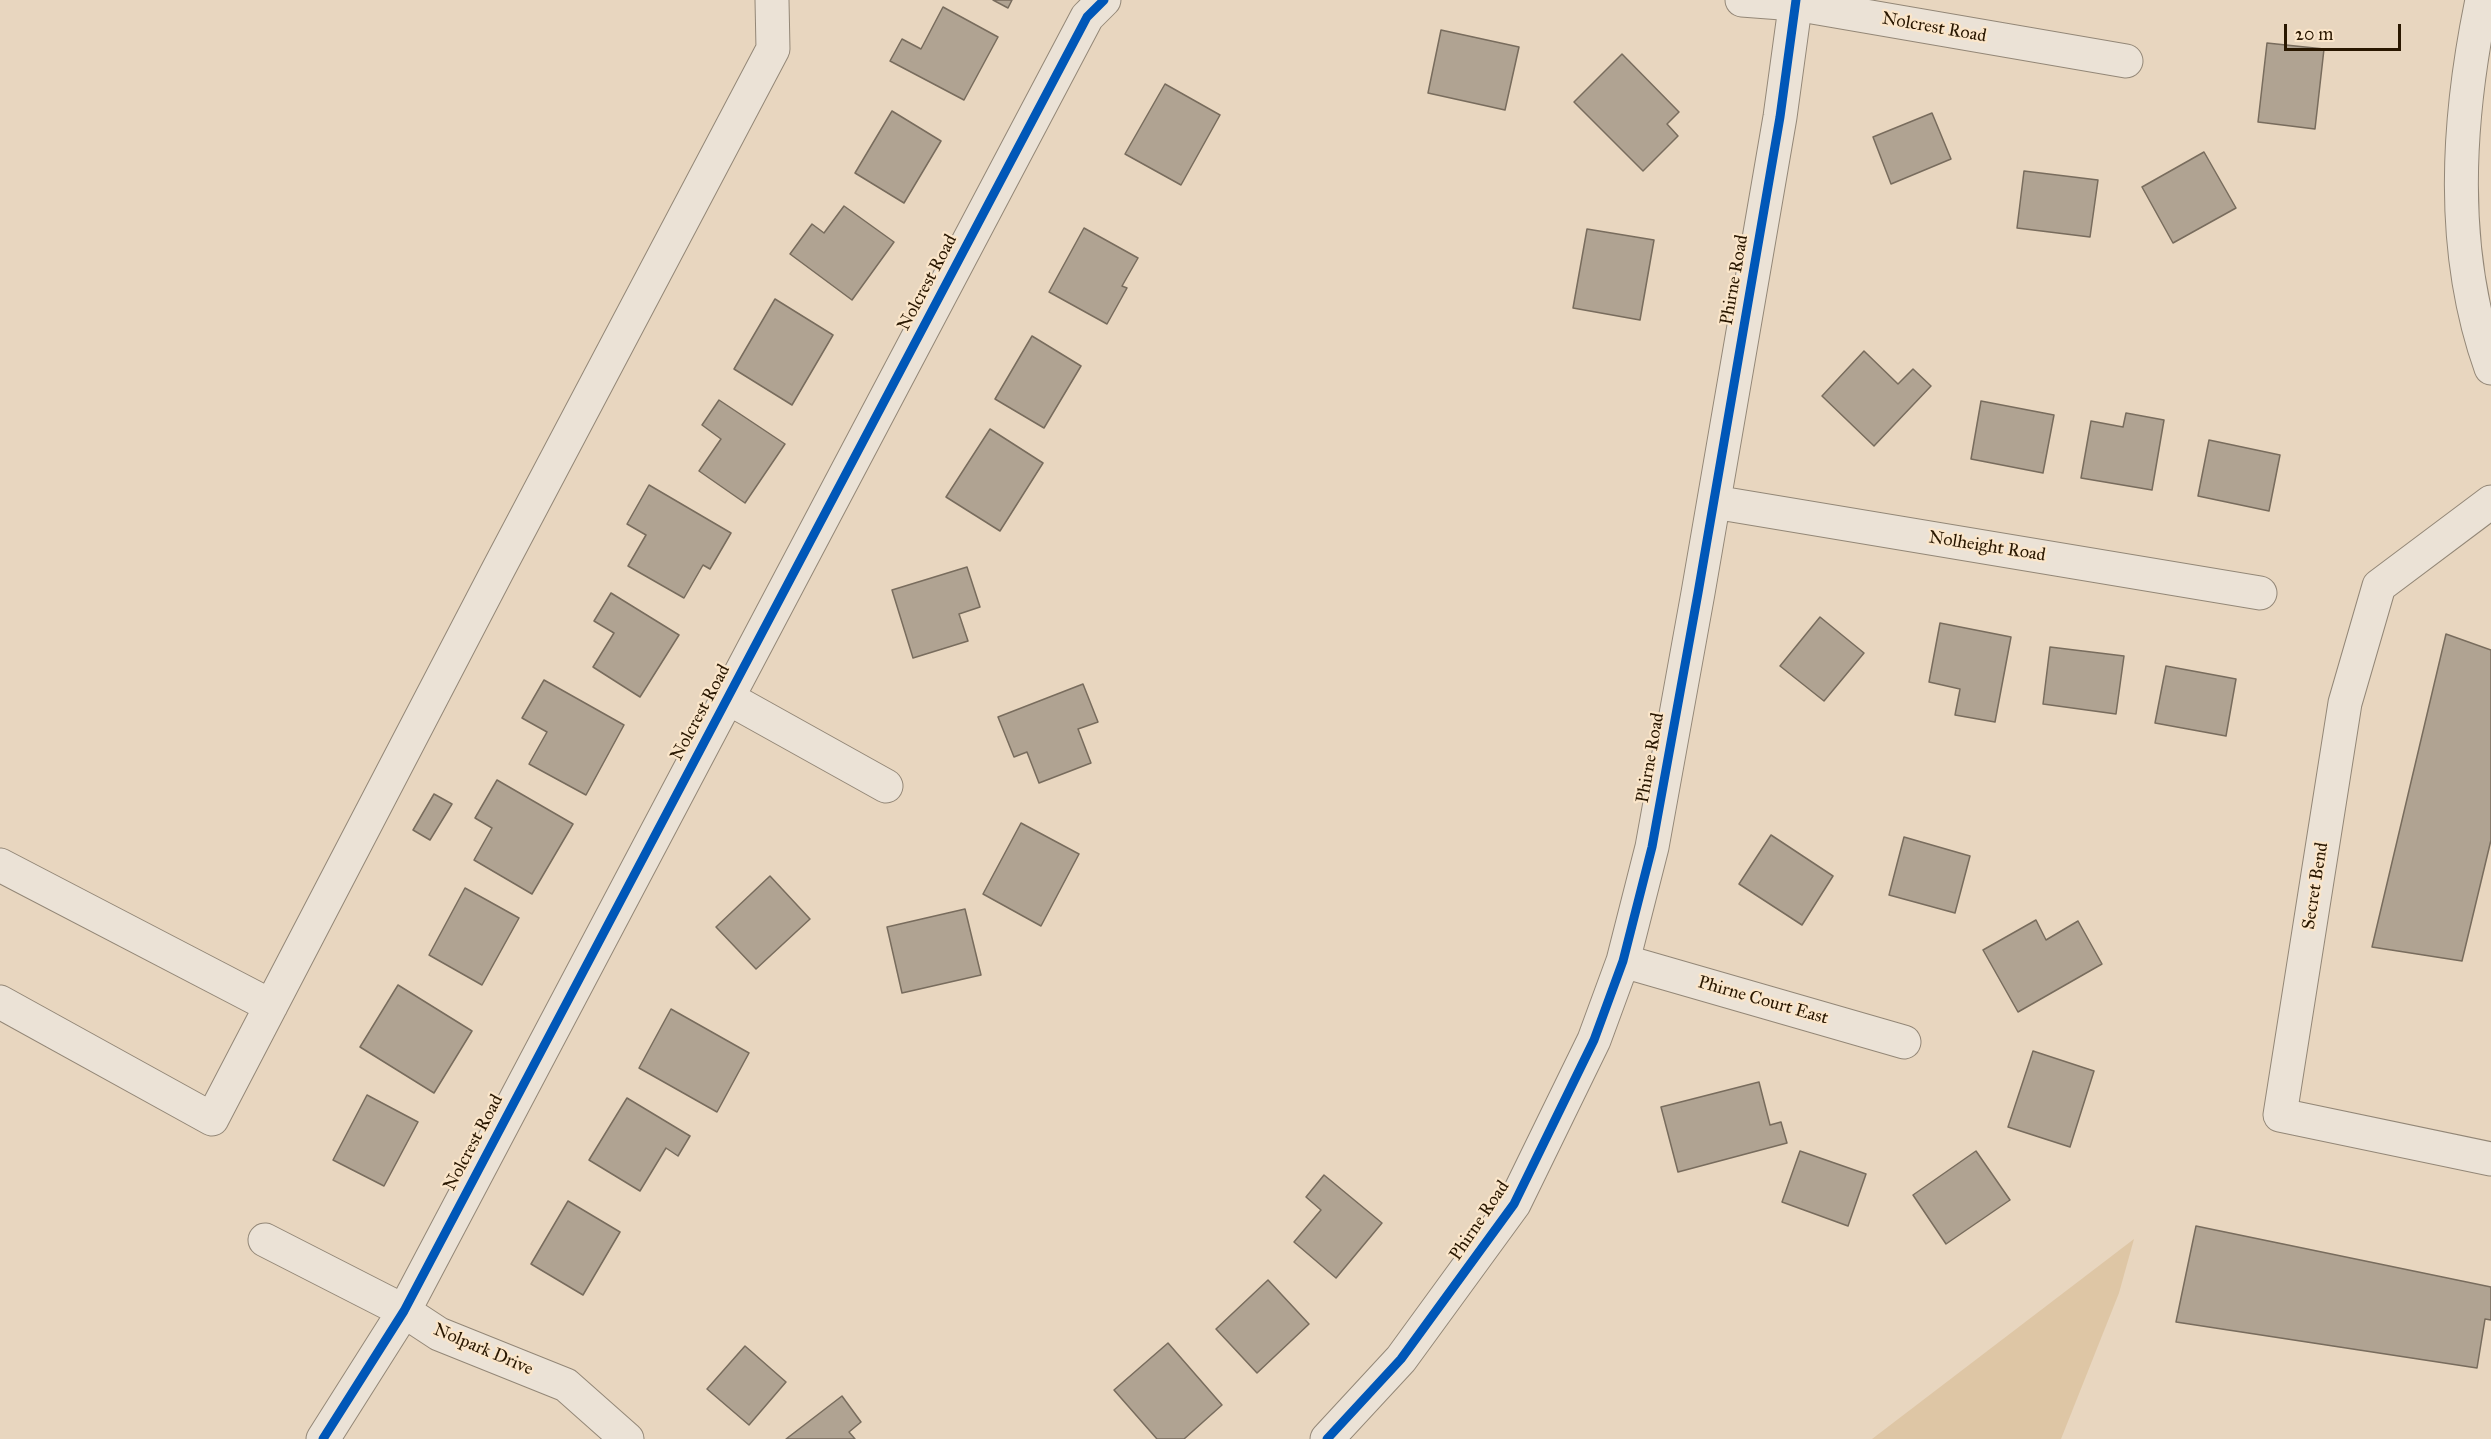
<!DOCTYPE html>
<html>
<head>
<meta charset="utf-8">
<style>
	body { margin:0 }
	#map { position:relative; width:2491px; height:1439px; overflow:hidden; background:#e8d6bf; font-family:"IM FELL Great Primer",serif }
	canvas { display:block }
	.scale { position:absolute; left:2284px; top:24px; width:117px; height:27px; box-sizing:border-box; border:3px solid #291700; border-top:0; padding-left:8px; font-size:18px; line-height:21px; white-space:nowrap; color:#291700; -webkit-text-stroke:4px #fbe6ca; paint-order:stroke }
</style>
</head>
<body>
<div id="map">
<canvas width="2491" height="1439"></canvas>
<div class="scale">20 m</div>
</div>
<script>
const context = document.querySelector('canvas').getContext('2d');
context.lineJoin = 'round';
function paint(path, color) { context.fillStyle = color; context.fill(path, 'evenodd'); }
function trace(path, color, width, dash) { context.strokeStyle = color; context.lineWidth = width; context.lineCap = dash ? 'butt' : 'round'; context.setLineDash(dash || []); context.stroke(path); }
function write(font, color, halo, rows, align = 'center') {
  context.font = font + ' "IM FELL Great Primer",serif'; context.lineWidth = 4.5; context.setLineDash([]); context.textBaseline = 'middle'; context.strokeStyle = halo; context.fillStyle = color; for (const [text, x, y, turn = 0] of rows) {
    context.save(); context.translate(x, y); context.rotate((+turn || 0) * Math.PI / 180); context.textAlign = isNaN(turn) ? turn : align; if (halo) context.strokeText(text, 0, 0); context.fillText(text, 0, 0); context.restore();
  }
}
const green = new Path2D(`
	M2134,1239L2119,1293L2061,1439H1872Z`);
const building = new Path2D(`
	M993,0H1012L1008,8Z
	M943,7L998,37L964,100L890,61L902,39L921,49Z
	M1441,30L1519,47L1505,110L1428,93Z
	M2267,43L2324,49L2315,129L2258,122Z
	M1622,54L1679,112L1667,124L1678,136L1643,171L1574,102Z
	M1165,84L1220,115L1181,185L1125,154Z
	M892,111L941,141L904,203L855,173Z
	M1932,113L1951,159L1891,184L1873,137Z
	M2204,152L2236,208L2173,243L2142,187Z
	M2024,171L2098,180L2090,237L2017,228Z
	M844,206L894,242L852,300L790,254L812,224L824,233Z
	M1084,228L1138,258L1122,286L1127,288L1107,324L1049,292Z
	M1587,229L1654,240L1640,320L1573,308Z
	M775,299L833,335L792,405L734,369Z
	M1032,336L1081,366L1044,428L995,399Z
	M1864,351L1898,384L1913,369L1931,386L1874,446L1822,396Z
	M719,400L785,444L745,503L699,471L721,439L702,425Z
	M1981,401L2054,415L2043,473L1971,459Z
	M2126,413L2164,420L2152,490L2081,478L2091,421L2123,427Z
	M990,429L1043,463L1000,531L946,497Z
	M2209,440L2280,455L2269,511L2198,496Z
	M649,485L731,533L710,569L703,565L684,598L628,566L646,535L627,524Z
	M967,567L980,607L959,614L968,641L913,658L892,590Z
	M611,593L679,635L640,697L593,667L614,633L594,621Z
	M1820,617L1864,653L1824,701L1780,666Z
	M1940,623L2011,637L1995,722L1955,715L1960,689L1929,682Z
	M2446,634L2491,650V840L2462,961L2372,947Z
	M2050,647L2124,656L2116,714L2043,704Z
	M2166,666L2236,679L2226,736L2155,723Z
	M544,680L624,725L586,795L529,764L547,732L522,718Z
	M1083,684L1098,722L1078,729L1091,763L1039,783L1027,752L1014,757L998,717Z
	M497,780L573,824L532,894L474,860L492,828L475,818Z
	M434,794L452,804L430,840L413,830Z
	M1021,823L1079,854L1041,926L983,894Z
	M1771,835L1833,876L1802,925L1739,884Z
	M1904,837L1970,856L1955,913L1889,895Z
	M770,876L810,919L756,969L716,927Z
	M465,888L519,918L482,985L429,955Z
	M965,909L981,975L902,993L887,927Z
	M2036,920L2046,940L2078,921L2102,964L2018,1012L1983,950Z
	M398,985L472,1031L434,1093L360,1047Z
	M671,1009L749,1053L717,1112L639,1068Z
	M2033,1051L2094,1071L2070,1147L2008,1127Z
	M1759,1082L1770,1125L1781,1122L1787,1143L1678,1172L1661,1107Z
	M367,1095L418,1122L384,1186L333,1160Z
	M627,1098L690,1136L678,1156L666,1148L640,1191L589,1160Z
	M1800,1151L1866,1174L1848,1226L1782,1202Z
	M1976,1151L2010,1200L1946,1244L1913,1195Z
	M1324,1175L1382,1223L1336,1278L1294,1242L1321,1210L1306,1197Z
	M568,1201L620,1232L583,1295L531,1264Z
	M2196,1226L2491,1287V1320L2485,1319L2477,1368L2176,1322Z
	M1268,1280L1309,1324L1257,1373L1216,1329Z
	M1168,1343L1222,1405L1184,1439H1157L1114,1390Z
	M745,1346L786,1382L749,1425L707,1389Z
	M842,1396L861,1422L849,1432L855,1439H786Z`);
const minor = new Path2D(`
	M1742,0L1795,4L2126,61
	M2482,0C2457,121 2449,250 2491,368
	M1714,502L2260,593
	M2491,502L2379,586L2345,703L2280,1115L2491,1159
	M728,698L886,786
	M0,865L271,1006
	M1623,961L1904,1042
	M0,1002L212,1119L499,568L773,49L772,0
	M265,1240L404,1311L439,1334L566,1385L627,1439
	M323,1439L404,1311L1087,17L1104,0
	M1327,1439L1401,1359L1514,1204L1594,1040L1623,961L1652,847L1698,593L1780,117L1796,0`);
const cycleway = new Path2D(`
	M323,1439L404,1311L1087,17L1104,0
	M1327,1439L1401,1359L1514,1204L1594,1040L1623,961L1652,847L1698,593L1780,117L1796,0`);
const streetNames = [
	["Nolcrest Road",1934,28,10],
	["Phirne Road",1735,280,-80],
	["Nolcrest Road",928,283,-62],
	["Nolheight Road",1987,547,9],
	["Nolcrest Road",701,713,-62],
	["Phirne Road",1651,758,-80],
	["Secret Bend",2316,886,-81],
	["Phirne Court East",1763,1001,16],
	["Nolcrest Road",474,1143,-62],
	["Phirne Road",1480,1221,-56],
	["Nolpark Drive",483,1350,23]
];
paint(green, '#dec6a5');
paint(building, '#b0a392');
trace(building, '#786c5d', 1.5);
trace(minor, '#938777', 35);
trace(minor, '#ebe2d6', 33);
trace(cycleway, '#0057b8', 9);
write('18px', '#291700', '#fbe6ca', streetNames);
</script>
</body>
</html>
